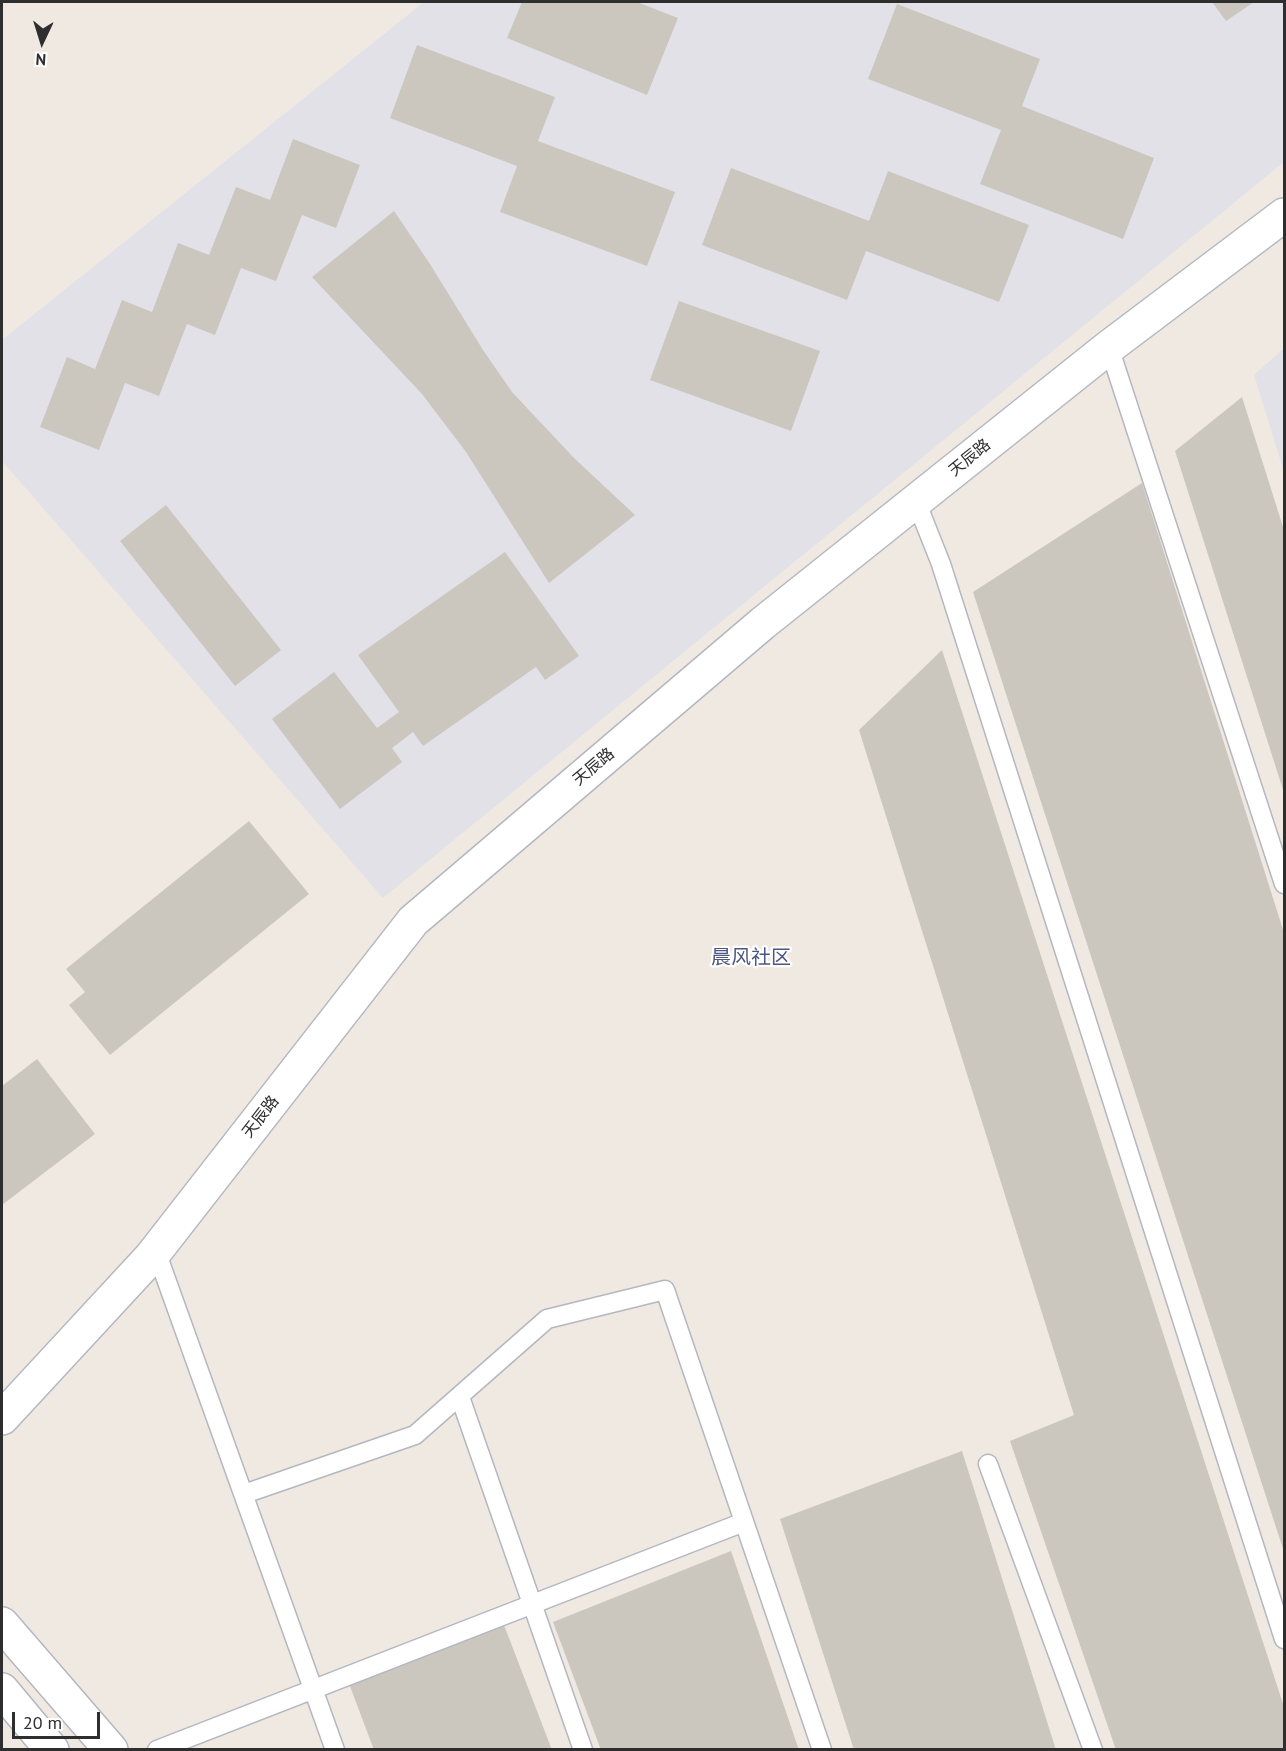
<!DOCTYPE html>
<html>
<head>
<meta charset="utf-8">
<style>
	body { margin:0 }
	#map { position:relative; width:1286px; height:1751px; overflow:hidden; background:#efe9e1; font-family:"PT Sans",sans-serif }
	canvas { display:block }
	.frame { position:absolute; inset:0; border:3px solid #2e2e2e; pointer-events:none }
	.north { position:absolute; left:12px; top:12px; width:60px; height:60px; -webkit-text-stroke:4px #fff; paint-order:stroke; rotate:184deg; font-size:16px; font-weight:700; line-height:24px; text-align:center; color:#2e2e2e }
	.north::after { content:''; display:block; margin:auto; width:21px; height:27px; background:#2e2e2e; clip-path:polygon(50% 0,100% 100%,50% 72%,0 100%) }
	.scale { position:absolute; left:12px; top:1712px; width:88px; height:27px; box-sizing:border-box; border:3px solid #2e2e2e; border-top:0; padding-left:8px; font-size:18px; line-height:21px; white-space:nowrap; color:#2e2e2e; -webkit-text-stroke:4px #fff; paint-order:stroke }
</style>
</head>
<body>
<div id="map">
<canvas width="1286" height="1751"></canvas>
<div class="frame"></div>
<div class="north">N</div>
<div class="scale">20 m</div>
</div>
<script>
const context = document.querySelector('canvas').getContext('2d');
context.lineJoin = 'round';
function paint(path, color) { context.fillStyle = color; context.fill(path, 'evenodd'); }
function trace(path, color, width, dash) { context.strokeStyle = color; context.lineWidth = width; context.lineCap = dash ? 'butt' : 'round'; context.setLineDash(dash || []); context.stroke(path); }
function write(font, color, halo, rows, align = 'center') {
  context.font = font + ' "PT Sans","Noto Sans SC",sans-serif'; context.lineWidth = 4.5; context.setLineDash([]); context.textBaseline = 'middle'; context.strokeStyle = halo; context.fillStyle = color; for (const [text, x, y, turn = 0] of rows) {
    context.save(); context.translate(x, y); context.rotate((+turn || 0) * Math.PI / 180); context.textAlign = isNaN(turn) ? turn : align; if (halo) context.strokeText(text, 0, 0); context.fillText(text, 0, 0); context.restore();
  }
}
const industrial = new Path2D(`
	M424,2H1284V162L383,898L2,461V340Z
	M1284,348V472L1254,375Z`);
const building = new Path2D(`
	M522,2H637L678,18L647,95L507,38Z
	M1212,2H1254L1226,21Z
	M897,4L1040,59L1022,106L1154,158L1123,239L980,184L1001,130L868,79Z
	M417,45L555,97L538,141L675,192L647,266L500,212L517,166L390,118Z
	M293,139L360,165L336,228L302,215L276,281L241,268L215,335L187,324L159,396L125,383L99,450L40,427L67,357L95,369L122,300L152,312L178,243L209,255L236,187L270,200Z
	M731,168L869,221L888,171L1029,225L999,302L866,251L847,300L702,245Z
	M394,211L430,264L483,350L512,392L574,458L635,515L549,583L466,452L422,394L312,277Z
	M679,301L820,351L791,431L650,380Z
	M1242,397L1284,530V793L1175,451Z
	M1142,483L1284,933V1552L973,592Z
	M166,505L281,650L235,686L120,541Z
	M505,552L579,656L545,680L536,667L423,746L413,732L392,748L402,762L340,809L272,719L334,672L377,728L399,712L358,655Z
	M942,650L1284,1707V1750H1116L1010,1441L1074,1415L859,730Z
	M249,821L309,894L110,1055L69,1005L85,992L66,969Z
	M37,1059L95,1134L2,1205V1086Z
	M962,1451L1056,1750H854L780,1519Z
	M731,1551L799,1750H601L553,1622Z
	M504,1625L552,1750H374L348,1681Z`);
const service = new Path2D(`
	M1109,347L1284,884
	M916,501L941,564L1284,1639
	M156,1251L335,1750
	M460,1397L583,1750
	M988,1464L1093,1750
	M244,1494L415,1435L547,1319L665,1290L822,1750
	M157,1750L744,1522`);
const tertiary = new Path2D(`
	M2,1418L151,1257L413,921L763,623L1109,347L1284,215
	M2,1624L111,1750
	M2,1690L52,1750`);
const streetNames = [
	["天辰路",970,458,-39],
	["天辰路",594,767,-40],
	["天辰路",261,1117,-52]
];
const quarterNames = [
	["晨风社区",751,958]
];
paint(industrial, '#e3e1e8');
paint(building, '#cbc7bf');
trace(service, '#b4b7c1', 21);
trace(tertiary, '#b4b7c1', 36);
trace(service, '#fff', 18);
trace(tertiary, '#fff', 33);
write('16px', '#2e2e2e', '#fff', streetNames);
write('20px', '#4d5680', '#fff', quarterNames);
</script>
</body>
</html>
